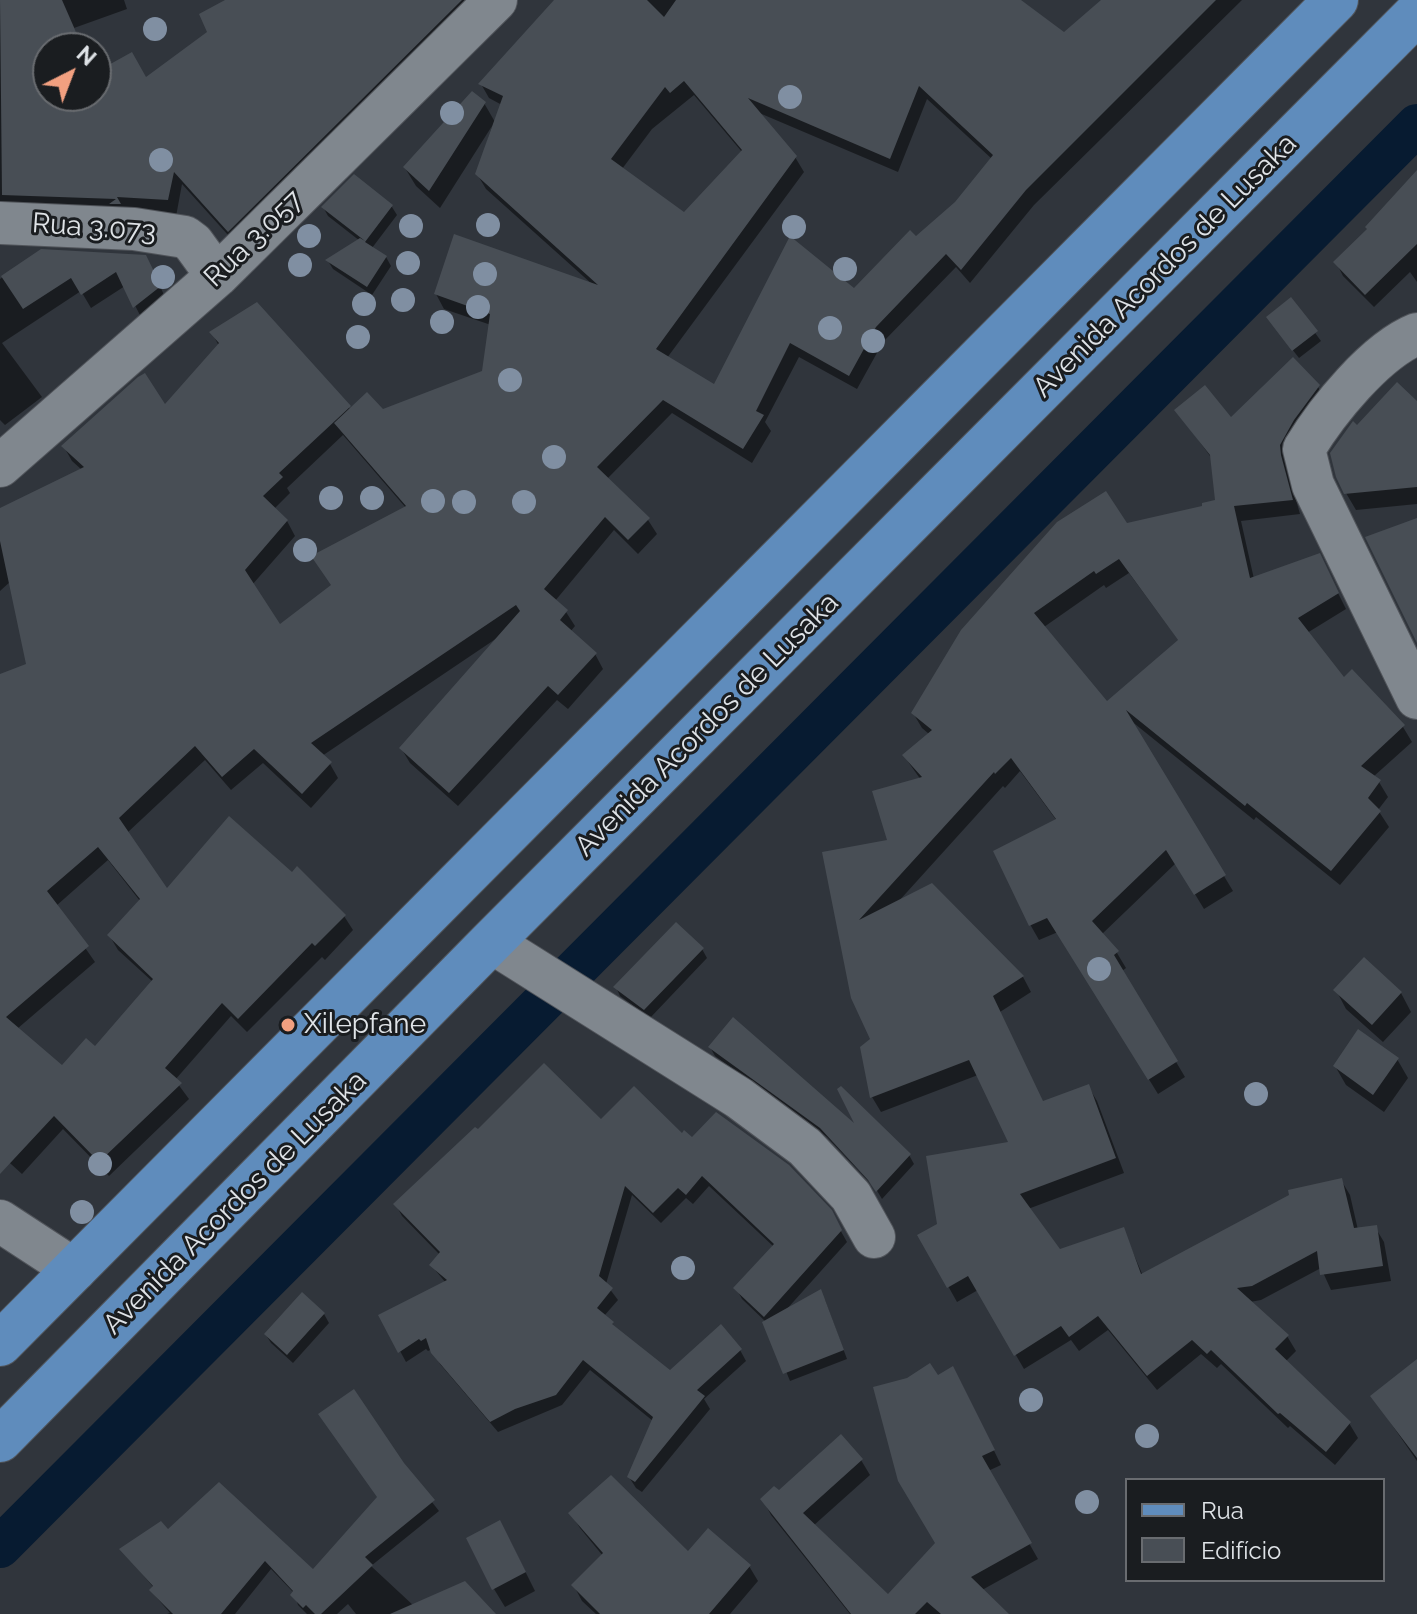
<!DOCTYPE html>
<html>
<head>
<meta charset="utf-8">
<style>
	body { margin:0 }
	#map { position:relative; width:1417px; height:1614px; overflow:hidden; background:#30353c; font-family:Raleway,sans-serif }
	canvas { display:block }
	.legend { position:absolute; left:1125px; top:1478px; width:260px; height:104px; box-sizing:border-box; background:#1a1d20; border:2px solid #696c70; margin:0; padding:10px 14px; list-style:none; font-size:24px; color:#dfe3e7 }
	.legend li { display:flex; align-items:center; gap:16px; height:40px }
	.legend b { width:40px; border:2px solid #696c70 }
	.north { position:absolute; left:32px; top:32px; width:80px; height:80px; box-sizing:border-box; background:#1a1d20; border:2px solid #696c70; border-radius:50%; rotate:42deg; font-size:22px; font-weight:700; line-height:32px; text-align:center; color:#dfe3e7 }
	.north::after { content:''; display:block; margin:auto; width:28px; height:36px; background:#f2a080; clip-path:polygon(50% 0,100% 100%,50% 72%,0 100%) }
</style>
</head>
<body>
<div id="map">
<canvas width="1417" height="1614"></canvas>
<ul class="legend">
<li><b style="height:10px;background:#5f8cbc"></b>Rua</li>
<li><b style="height:22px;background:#484e55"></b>Edifício</li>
</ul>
<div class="north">N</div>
</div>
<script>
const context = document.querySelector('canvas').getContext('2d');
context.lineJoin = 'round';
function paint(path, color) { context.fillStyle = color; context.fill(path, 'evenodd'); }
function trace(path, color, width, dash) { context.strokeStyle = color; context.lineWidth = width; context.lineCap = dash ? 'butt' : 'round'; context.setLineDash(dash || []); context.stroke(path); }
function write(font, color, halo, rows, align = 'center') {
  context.font = font + ' Raleway,sans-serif'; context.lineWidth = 6; context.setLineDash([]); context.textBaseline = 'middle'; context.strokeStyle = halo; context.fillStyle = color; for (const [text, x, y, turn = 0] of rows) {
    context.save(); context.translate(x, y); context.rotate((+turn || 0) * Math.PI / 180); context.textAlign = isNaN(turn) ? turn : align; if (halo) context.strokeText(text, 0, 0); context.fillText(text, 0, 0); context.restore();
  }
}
const shadow = new Path2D(`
	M0,0H124L127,9L74,28L83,48H48V96H96V74L145,80L209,33L229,0H485L237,245L182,184L175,222L0,210Z
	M556,0H1018L1064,34L1104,0H1242L1034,205L970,283L956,267L883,342L857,389L799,357L765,422L771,431L752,463L672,413L607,479L648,520L657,534L638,554L614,530L555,601L566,612L575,626L570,632L595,654L603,669L568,709L557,700L458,806L410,763L401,748L497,638L322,756L330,764L338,778L311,808L263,763L231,790L205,760L127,833L167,891L292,875L344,916L353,930L325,960L322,957L247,1032L231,1016L175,1080L189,1099L109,1176L63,1129L22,1174L0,1154V676L29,665L11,581L0,591V510L82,470L72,461L64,447L164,407L219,346L212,333L351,409L382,412L484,372L491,325L444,309L436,294L593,285L486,189L477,174L492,126L440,208L416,186L405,168L484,103L495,122L502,105L489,98L481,84ZM694,95L742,152L684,215L622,169L652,129ZM927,99L992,159L956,203L854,290L715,387L667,358L804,172L795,157L757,112L898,172ZM343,435L406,508L333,587L279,626L252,585L295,536L287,521L274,509L290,493L287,488ZM108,860L140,901L109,935L118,950L153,982L95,1048L62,1068L17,1029L95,962L56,906Z
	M1417,175V282L1410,272L1374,307L1343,276L1336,262L1369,230Z
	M323,207H392L397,215L372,248L386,257L391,266L372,295L333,269L328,261L360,241L328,216Z
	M42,251L154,272L167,302L143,321L125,286L91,308L81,291L2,343L42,397L5,425L0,420V279Z
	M1291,300L1321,341L1299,358L1274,326Z
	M1318,387L1327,402L1288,472L1300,514L1241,521L1254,579L1327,571L1346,609L1307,633L1343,680L1403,727L1412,742L1373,777L1379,782L1388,797L1378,810L1389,827L1340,885L1256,817L1254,820L1130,720L1233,891L1204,909L1176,863L1101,935L1117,953L1126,968L1122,971L1185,1077L1158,1094L1058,932L1039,940L1031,926L995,852L1057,821L1020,771L1005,788L1003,786L898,902L932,885L1023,977L1031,992L1000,1012L1043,1103L1088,1086L1097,1101L1124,1173L1028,1209L1059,1252L1123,1229L1143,1276L1341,1180L1350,1195L1358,1230L1375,1227L1384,1242L1391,1281L1331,1290L1321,1268L1261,1300L1250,1302L1287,1336L1296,1351L1285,1362L1349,1423L1358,1438L1335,1465L1290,1426L1288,1428L1221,1364L1217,1368L1201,1354L1157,1390L1108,1330L1079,1351L1071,1340L1024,1369L978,1290L957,1302L920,1236L939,1225L1011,1144L978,1075L881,1112L872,1097L862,1048L872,1040L824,854L890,841L921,780L904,756L929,734L922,728L913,713L1126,526L1204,507L1217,501L1213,460L1177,411L1230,420ZM1129,573L1179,641L1107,704L1044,627L1104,585L1106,588Z
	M1357,428H1417V504L1356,510L1346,493Z
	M702,949L707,958L650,1018L620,996L616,987Z
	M1364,959L1401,993L1411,1012L1383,1042L1346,1009L1336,990Z
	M710,1047L860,1131L909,1155L914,1164L882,1199L876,1189L827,1137L715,1056Z
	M1397,1059L1408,1078L1384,1112L1346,1085L1335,1066Z
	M601,1122L692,1139L830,1212L847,1242L786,1310L825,1300L847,1359L790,1381L766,1322L742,1299L736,1288L774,1247L709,1186L693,1204L686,1198L661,1223L632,1195L606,1284L618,1300L604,1316L617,1331L670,1373L740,1350L746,1361L704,1399L710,1409L642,1492L636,1488L629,1477L653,1421L590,1370L562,1405L498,1432L440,1364L432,1349L428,1351L426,1349L406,1362L381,1316L446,1283L431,1265L440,1255L402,1216L396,1205Z
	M324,1314L329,1323L293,1363L271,1343L266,1335Z
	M1417,1368V1461L1372,1396Z
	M937,1378L961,1383L1001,1465L988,1471L1038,1559L982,1590L1006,1614H850L771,1515L763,1500L861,1460L870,1475L813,1526L889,1597L937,1543Z
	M402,1464L439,1511L371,1566L414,1606L493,1614H356L348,1604L337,1614H307L298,1605L294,1593L271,1569L235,1614H167L170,1613L151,1591L154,1588L122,1550L168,1532L313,1572L379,1498Z
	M571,1514L688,1554L749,1566L758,1581L730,1614H596L582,1601L574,1586L603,1556L580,1528Z
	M510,1541L535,1591L505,1607L494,1589Z`);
const canal = new Path2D(`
	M0,1547L1417,125`);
const building = new Path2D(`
	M0,0H62L83,48H48V96H96V72L132,52L146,77L207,32L199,14L225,0H462L228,232L174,172L168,200L117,197L121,204H109L116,199L2,195Z
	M554,0H647L664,17L676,0H1021L1064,32L1101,0H1216L1026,190L961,270L946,254L876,327L849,376L790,343L756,411L764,415L743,449L663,400L597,467L650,518L628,540L605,517L544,589L568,610L560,620L597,653L558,695L548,686L449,793L399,748L520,611L516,605L311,743L332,762L302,794L254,749L222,777L195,746L119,818L167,888L229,816L292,872L297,866L346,915L315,946L312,943L238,1019L222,1003L165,1068L182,1083L99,1162L54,1116L0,1174V674L26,664L0,541V508L84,467L61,446L138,377L145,373L165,404L219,343L209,332L257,302L351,406L279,473L283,477L263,496L288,520L245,570L280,624L331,585L311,556L406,506L334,423L367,392L383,409L482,371L490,314L434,294L454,234L598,285L475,174L503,96L478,84ZM684,81L742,150L684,212L611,159L665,87L670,93ZM919,86L993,155L955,202L916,236L910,230L854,288L790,236L714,384L656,349L797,156L748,98L890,159ZM98,847L140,899L107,935L153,979L95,1046L86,1038L62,1065L6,1017L89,946L47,891Z
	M472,91L486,102L429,191L403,167Z
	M1417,170V244L1365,295L1333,262L1367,229L1365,227Z
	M354,174L393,205L365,242L387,256L367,287L325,260L360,238L365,241L321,207Z
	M41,249L146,255L161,286L133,308L116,272L81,295L71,278L23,309L1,276Z
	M1291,297L1318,331L1292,351L1266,317Z
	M1293,357L1320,385L1294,420L1280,445L1281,455L1293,500L1234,506L1250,578L1320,553L1339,593L1298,618L1344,677L1352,669L1405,725L1361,766L1381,780L1368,798L1381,811L1331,871L1247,803L1245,806L1126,710L1226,875L1194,895L1166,850L1092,921L1119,951L1114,955L1178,1061L1148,1080L1047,918L1029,926L993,851L1056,819L1011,758L995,774L994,772L859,920L932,883L1024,976L993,996L1043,1101L1089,1084L1116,1158L1020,1194L1060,1249L1124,1227L1141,1274L1289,1195L1288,1190L1342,1178L1354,1228L1377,1225L1383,1266L1320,1275L1317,1251L1252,1286L1237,1288L1289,1335L1275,1349L1351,1422L1326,1452L1280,1413L1278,1414L1211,1350L1207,1354L1192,1340L1147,1376L1098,1316L1069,1337L1061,1326L1014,1356L968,1276L947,1288L917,1235L937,1224L926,1156L1008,1142L969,1060L870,1098L860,1047L870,1039L851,998L822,852L887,840L872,791L922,777L902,755L932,730L911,713L961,630L1057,522L1106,491L1127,523L1202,506V503L1215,500L1210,455L1174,410L1205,385L1231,417ZM1119,559L1178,640L1107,701L1034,613L1094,571L1096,574Z
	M1397,382L1417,401V487L1344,494L1336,477L1330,453L1353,421L1357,425Z
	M1417,518V643L1365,537Z
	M676,922L704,948L644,1010L613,987Z
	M1364,957L1402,992L1372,1025L1333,990Z
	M733,1017L854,1123L837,1089L841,1086L911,1154L876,1192L868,1180L820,1128L708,1047Z
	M1358,1029L1399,1058L1373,1095L1333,1066Z
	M544,1063L601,1119L634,1086L682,1133L684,1130L692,1137L716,1112L789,1165L832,1210L842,1230L764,1317L733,1288L774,1244L702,1176L686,1195L678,1188L653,1213L625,1186L599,1276L613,1288L597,1308L614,1322L612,1324L670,1370L721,1324L742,1349L697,1390L705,1396L635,1482L627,1477L653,1417L583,1360L556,1395L515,1409L490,1422L431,1353L426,1338L421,1341L419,1339L398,1353L378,1315L447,1280L429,1265L440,1252L393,1204L475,1127L478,1129Z
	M821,1289L844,1350L783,1374L762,1322Z
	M302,1292L325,1313L287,1355L264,1334Z
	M1417,1359V1458L1370,1396Z
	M930,1363L938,1375L953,1366L995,1450L982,1456L1032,1543L971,1577L1009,1614H941L927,1602L915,1614H851L760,1499L774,1486L779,1490L841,1434L863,1459L803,1513L888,1594L935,1543L898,1481L873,1387L907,1378Z
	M354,1389L404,1463L435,1500L365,1557L373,1565L321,1614H315L306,1605L303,1608L290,1595L293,1591L265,1561L221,1614H173L149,1590L153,1586L119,1549L161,1521L168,1529L219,1482L313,1569L377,1497L318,1414Z
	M611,1475L688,1551L708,1528L751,1565L709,1614H600L571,1585L603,1553L568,1513Z
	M500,1520L526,1572L492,1590L466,1538Z
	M465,1581L496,1614H390Z`);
const minor = new Path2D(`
	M0,223L134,229L185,237L193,243L217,276
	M1417,334C1375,351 1327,411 1304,449L1313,485L1417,698
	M0,466L217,276L496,0
	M491,942L739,1098L805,1147L851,1196L874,1237
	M0,1221L75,1270`);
const primary = new Path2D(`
	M0,1344L1336,0
	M0,1440L491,942L1417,13`);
const trees = [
	[155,29],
	[790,97],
	[452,113],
	[161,160],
	[488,225],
	[411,226],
	[794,227],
	[309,236],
	[408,263],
	[300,265],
	[845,269],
	[485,274],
	[163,277],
	[403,300],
	[364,304],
	[478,307],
	[442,322],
	[830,328],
	[358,337],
	[873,341],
	[510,380],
	[554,457],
	[331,498],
	[372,498],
	[433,501],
	[464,502],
	[524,502],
	[305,550],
	[1099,969],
	[1256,1094],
	[100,1164],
	[82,1212],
	[683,1268],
	[1031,1400],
	[1147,1436],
	[1087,1502]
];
const markers = [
	[288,1025,8,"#f2a080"]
];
const streetNames = [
	["Rua 3.073",94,228,4],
	["Rua 3.057",254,239,-44],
	["Avenida Acordos de Lusaka",1165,266,-45],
	["Avenida Acordos de Lusaka",707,725,-45],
	["Avenida Acordos de Lusaka",235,1203,-45]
];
const poiNames = [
	["Xilepfane",304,1025]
];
paint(shadow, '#0007');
trace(canal, '#071b31', 42);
paint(building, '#484e55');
trace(minor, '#50545a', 44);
trace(primary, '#50545a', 46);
trace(minor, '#80878e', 42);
trace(primary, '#5f8cbc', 44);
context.fillStyle = '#808fa2';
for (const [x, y] of trees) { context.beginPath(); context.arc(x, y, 12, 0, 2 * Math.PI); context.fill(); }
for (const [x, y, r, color] of markers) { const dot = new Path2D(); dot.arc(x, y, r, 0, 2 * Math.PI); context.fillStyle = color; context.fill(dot); trace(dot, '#1a1d20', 3); }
write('28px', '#dfe3e7', '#1a1d20', streetNames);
write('28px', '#dfe3e7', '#1a1d20', poiNames, 'left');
</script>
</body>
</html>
